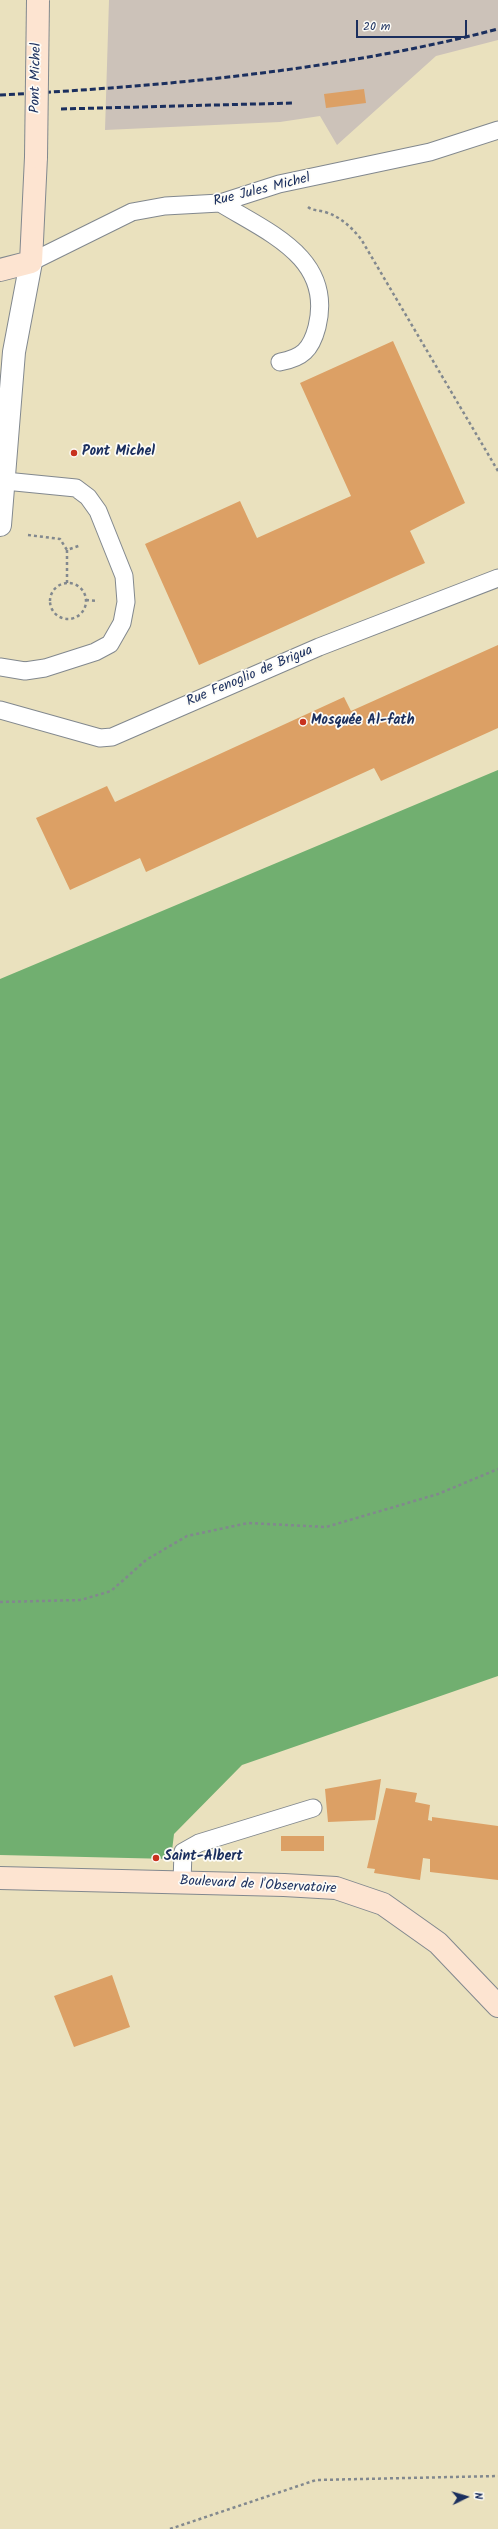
<!DOCTYPE html>
<html>
<head>
<meta charset="utf-8">
<style>
	body { margin:0 }
	#map { position:relative; width:498px; height:2529px; overflow:hidden; background:#eae1be; font-family:Kalam,sans-serif }
	canvas { display:block }
	.north { position:absolute; left:446px; top:2477px; width:40px; height:40px; -webkit-text-stroke:3px #fdfcf7; paint-order:stroke; rotate:85deg; font-size:11px; font-weight:700; line-height:16px; text-align:center; color:#1b2f5e }
	.north::after { content:''; display:block; margin:auto; width:14px; height:18px; background:#1b2f5e; clip-path:polygon(50% 0,100% 100%,50% 72%,0 100%) }
	.scale { position:absolute; left:356px; top:20px; width:111px; height:18px; box-sizing:border-box; border:2px solid #1b2f5e; border-top:0; padding-left:5px; font-size:12px; line-height:14px; white-space:nowrap; color:#1b2f5e; -webkit-text-stroke:3px #fdfcf7; paint-order:stroke }
</style>
</head>
<body>
<div id="map">
<canvas width="498" height="2529"></canvas>
<div class="north">N</div>
<div class="scale">20 m</div>
</div>
<script>
const context = document.querySelector('canvas').getContext('2d');
context.lineJoin = 'round';
function paint(path, color) { context.fillStyle = color; context.fill(path, 'evenodd'); }
function trace(path, color, width, dash) { context.strokeStyle = color; context.lineWidth = width; context.lineCap = dash ? 'butt' : 'round'; context.setLineDash(dash || []); context.stroke(path); }
function write(font, color, halo, rows, align = 'center') {
  context.font = font + ' Kalam,sans-serif'; context.lineWidth = 3.5; context.setLineDash([]); context.textBaseline = 'middle'; context.strokeStyle = halo; context.fillStyle = color; for (const [text, x, y, turn = 0] of rows) {
    context.save(); context.translate(x, y); context.rotate((+turn || 0) * Math.PI / 180); context.textAlign = isNaN(turn) ? turn : align; if (halo) context.strokeText(text, 0, 0); context.fillText(text, 0, 0); context.restore();
  }
}
const industrial = new Path2D(`
	M109,0H498V40L436,56L337,145L320,116L280,122L105,130Z`);
const forest = new Path2D(`
	M498,770V1676L242,1765L174,1834L171,1859L0,1855V979Z`);
const building = new Path2D(`
	M364,89L366,103L326,108L324,94Z
	M393,341L465,503L410,531L425,563L199,665L145,544L240,501L257,538L351,496L300,383Z
	M498,645V728L381,781L374,768L146,872L140,858L70,890L36,818L107,786L115,802L344,697L351,711Z
	M381,1779L375,1820L328,1822L325,1789Z
	M386,1788L417,1793L415,1802L430,1805L428,1820L432,1821V1817L498,1826V1880L430,1872V1859L423,1858L420,1880L374,1873L375,1869L367,1868Z
	M281,1836H324V1851H281Z
	M112,1975L130,2027L74,2047L54,1996Z`);
const path = new Path2D(`
	M308,207C313,211 319,210 325,212C341,217 351,227 361,239L498,471
	M28,535L60,539L67,550
	M50 601a18 18 0 1 1 36 0a18 18 0 1 1-36 0Z
	M67,583V550L81,545
	M86,600L98,601
	M0,1602L81,1600L111,1591L146,1560L187,1536L248,1523L326,1527L438,1494L498,1469
	M170,2529L316,2480L498,2476`);
const service = new Path2D(`
	M220,203C269,233 334,258 317,327C311,350 302,358 280,362
	M31,262L132,212L165,206L220,203L279,184L430,152L498,130
	M0,667L25,671L45,668L95,652L110,644L122,623L126,602L124,576L98,511L88,497L76,488L5,481
	M0,710L100,738L112,737L319,647L498,578
	M182,1882L183,1852L199,1843L313,1808`);
const minor = new Path2D(`
	M0,525L14,352L31,262`);
const secondary = new Path2D(`
	M0,270L31,262L36,157
	M0,1878L284,1885L336,1888L383,1904L438,1943L498,2006`);
const rail = new Path2D(`
	M0,95C166,86 336,71 498,29
	M61,109L293,103`);
const secondaryBridge = new Path2D(`
	M36,157L38,0`);
const markers = [
	[74,453,4,"#c8321e"],
	[303,722,4,"#c8321e"],
	[156,1858,4,"#c8321e"]
];
const streetNames = [
	["Pont Michel",37,78,-89],
	["Rue Jules Michel",262,191,-14],
	["Rue Fenoglio de Brigua",250,677,-23],
	["Boulevard de l'Observatoire",258,1886,3]
];
const poiNames = [
	["Pont Michel",82,453],
	["Mosquée Al-fath",311,722],
	["Saint-Albert",164,1858]
];
paint(industrial, '#ccc2b9');
paint(forest, '#71af70');
paint(building, '#dca065');
trace(service, '#82888e', 19);
trace(minor, '#82888e', 24);
trace(secondary, '#82888e', 24);
trace(path, '#82888e', 2.5, [3, 3]);
trace(service, '#fff', 17);
trace(minor, '#fff', 22);
trace(secondary, '#fde4d1', 22);
trace(rail, '#1b2f5e', 3, [6, 3]);
trace(secondaryBridge, '#82888e', 24, []);
trace(secondaryBridge, '#fde4d1', 22);
for (const [x, y, r, color] of markers) { const dot = new Path2D(); dot.arc(x, y, r, 0, 2 * Math.PI); context.fillStyle = color; context.fill(dot); trace(dot, '#fdfcf7', 1.5); }
write('14px', '#1b2f5e', '#fdfcf7', streetNames);
write('bold 14px', '#1b2f5e', '#fdfcf7', poiNames, 'left');
</script>
</body>
</html>
